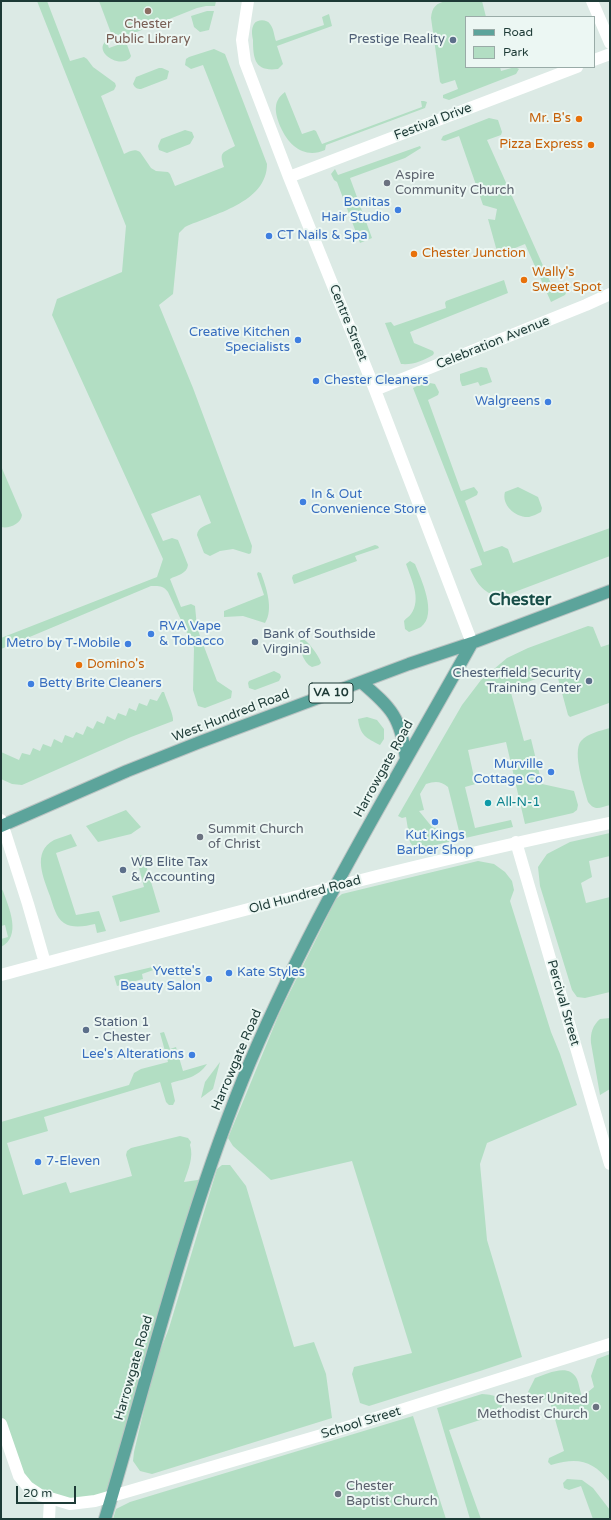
<!DOCTYPE html>
<html>
<head>
<meta charset="utf-8">
<style>
	body { margin:0 }
	#map { position:relative; width:611px; height:1520px; overflow:hidden; background:#dceae5; font-family:"Varela Round",sans-serif }
	canvas { display:block }
	.frame { position:absolute; inset:0; border:2px solid #1d3a36; pointer-events:none }
	.legend { position:absolute; left:465px; top:16px; width:130px; height:52px; box-sizing:border-box; background:#ecf7f3; border:1px solid #99aba7; margin:0; padding:5px 7px; list-style:none; font-size:12px; color:#1d3a36 }
	.legend li { display:flex; align-items:center; gap:8px; height:20px }
	.legend b { width:20px; border:1px solid #99aba7 }
	.scale { position:absolute; left:16px; top:1486px; width:60px; height:18px; box-sizing:border-box; border:2px solid #1d3a36; border-top:0; padding-left:5px; font-size:12px; line-height:14px; white-space:nowrap; color:#1d3a36; -webkit-text-stroke:3px #ecf7f3; paint-order:stroke }
</style>
</head>
<body>
<div id="map">
<canvas width="611" height="1520"></canvas>
<div class="frame"></div>
<ul class="legend">
<li><b style="height:5px;background:#5ca49b"></b>Road</li>
<li><b style="height:11px;background:#b2dec3"></b>Park</li>
</ul>
<div class="scale">20 m</div>
</div>
<script>
const context = document.querySelector('canvas').getContext('2d');
context.lineJoin = 'round';
function paint(path, color) { context.fillStyle = color; context.fill(path, 'evenodd'); }
function trace(path, color, width, dash) { context.strokeStyle = color; context.lineWidth = width; context.lineCap = dash ? 'butt' : 'round'; context.setLineDash(dash || []); context.stroke(path); }
function write(font, color, halo, rows, align = 'center') {
  context.font = font + ' "Varela Round",sans-serif'; context.lineWidth = 4; context.setLineDash([]); context.textBaseline = 'middle'; context.strokeStyle = halo; context.fillStyle = color; for (const [text, x, y, turn = 0] of rows) {
    context.save(); context.translate(x, y); context.rotate((+turn || 0) * Math.PI / 180); context.textAlign = isNaN(turn) ? turn : align; if (halo) context.strokeText(text, 0, 0); context.fillText(text, 0, 0); context.restore();
  }
}
const green = new Path2D(`
	M37,1H47L70,61L84,57L87,59L93,67L115,83L116,86L114,90L101,96L124,154C129,152 134,148 140,152L151,168L156,171L168,172L170,174L175,186L224,167C219,152 222,153 235,146L203,65L191,69L185,65L186,59L189,57L214,49L225,54L267,164C267,203 213,214 185,227L179,233L173,294L159,305L193,388L252,546L251,553L249,554L233,549L220,551L210,556L204,553L197,535C198,527 205,526 211,523L200,495L151,514L163,541L172,538L178,540L188,565C187,574 177,575 170,579L181,607L191,604L195,606L197,627L200,636L217,681L232,691L231,698L205,708L198,706L193,690L194,648L168,592C163,585 158,586 151,586L1,649V638L157,577L163,559L52,315L57,299L122,272L126,226Z
	M99,1H216L215,6H206L197,8L114,41Z
	M447,1H482L486,17H466V67H500L501,71L515,67L519,69L516,74L449,100L443,98V95L458,89L455,80L442,84L440,82L431,18C432,7 436,3 447,1Z
	M207,11H214L209,30L200,32L194,27L191,16Z
	M329,14L332,26L277,46L283,64L278,69C255,72 253,59 253,40C252,35 251,29 254,24C257,19 267,19 270,24C274,29 274,36 276,41L324,25L322,17Z
	M106,41L109,48L126,42L131,56L130,58C120,69 93,52 106,41Z
	M159,68H162L169,71L167,79L141,89C137,89 135,88 133,84L136,77Z
	M285,92L302,134L314,130L316,131L322,144L422,107L421,101H424L427,102L425,108L326,145L325,150C305,159 289,146 281,128C276,116 271,102 285,92Z
	M489,118L498,120L502,132L501,135L487,140L553,288L561,285L565,286L567,291L565,295L551,302L525,244L498,255L488,219L495,220L497,209L483,205L459,136L445,141L441,140L443,136Z
	M185,130L192,132L194,137L190,144L167,153L159,150L158,146L161,139Z
	M420,146L421,148L405,158L350,178L372,238L360,243L337,182L334,180L331,174L335,169L338,175Z
	M504,280L508,293L410,332L414,343L433,351L434,353L433,355C422,361 414,365 401,364L385,323L391,322L394,326L446,308L445,303L446,301Z
	M481,367L487,368L492,382L480,386L478,382L464,386H462L460,380V374Z
	M425,382L435,384L439,392L438,395L428,400L461,491L474,487L478,492L477,495L465,501L484,552L502,546L508,549L513,563L610,528V556L504,596C486,597 477,584 470,569L482,565V564L413,388Z
	M1,466L22,515C21,524 9,529 1,527Z
	M518,487L538,497L542,508L541,512C537,514 533,516 529,517C516,518 501,505 505,492Z
	M375,545L378,546L379,548L355,556L357,561L294,584L292,578L293,575Z
	M410,561L415,564C421,579 438,614 421,627C418,629 413,630 409,632L405,629L404,621C406,618 409,617 411,614C422,599 411,579 406,564Z
	M258,572L261,573C266,587 274,609 265,623L243,616L224,617V611L264,595L257,574Z
	M588,626L593,627L601,647L610,644L609,703L570,717L568,715L556,671L510,689L524,741L531,739L542,784L574,791L578,805L577,810L573,813L525,824L506,742L468,750L474,777H477L479,783L465,787L475,828L511,820L513,827L461,839L448,787C441,781 435,781 426,784L420,794L424,810L419,811L432,827L450,833L452,841L420,849L414,848L410,842L406,817L402,818L398,816L462,705L481,680L507,658L528,648Z
	M301,638C307,639 320,657 321,663L319,665L312,667C303,663 298,646 301,638Z
	M274,671L280,674L281,677L279,681L255,690L249,688L248,683L249,681Z
	M162,692H164C166,699 174,715 173,721L131,737L22,785L12,784L1,779V752L19,760L22,753L30,755L33,748L40,751L43,744L51,747L54,739L62,743L65,735L73,738L76,732L83,735L87,726L93,729L97,721L104,724L107,716L115,720L118,713L126,716L129,708L136,711L139,703L147,706L150,699L157,701Z
	M367,717L377,720L384,729V739L380,745C366,738 360,735 358,719Z
	M610,728V805C599,808 595,811 588,802C584,788 572,752 581,741C588,733 600,731 610,728Z
	M126,810L141,827L131,834L98,842L86,826Z
	M610,833V856L589,861L592,877L581,883L586,903L610,897V992L585,998L577,997L572,990L540,886L538,867L547,854L570,842Z
	M71,834L77,846L56,853L76,915L99,911L106,931L97,933L95,924C86,926 73,929 64,923C56,918 53,905 50,896C44,879 31,852 54,840C59,838 66,836 71,834Z
	M143,855L160,912L120,922L112,896L144,887L136,856Z
	M478,861L494,864L505,872L512,881L514,890L510,901L551,1032L560,1054L577,1105L487,1143L480,1164L487,1240L522,1357L480,1371L369,1406L360,1403L352,1374L354,1367L412,1353L352,1161L271,1180L233,1146L228,1138L279,1014L336,899L342,894Z
	M1,888L3,891C9,908 22,936 1,947V939L8,937L5,925L1,926Z
	M161,965L162,967L142,974L143,979L117,986L114,976Z
	M610,1018V1089L600,1095L591,1043C590,1033 593,1025 600,1019Z
	M164,1032L170,1049L176,1047L183,1071L207,1064C197,1078 187,1078 171,1083L175,1101L173,1105H169L166,1102L160,1082L44,1117L48,1131L7,1143L23,1195L66,1182L70,1193L132,1176L126,1155L127,1151L131,1148L180,1136L188,1138L191,1142L190,1145C194,1157 188,1170 184,1182L204,1179L111,1495L70,1503L29,1487L1,1420V1122L129,1085L134,1073L141,1069L168,1062L160,1033Z
	M220,1062L213,1089L201,1098L205,1082Z
	M222,1165H230L246,1186L294,1347L314,1342L326,1374L332,1418L152,1474L140,1471L133,1461L134,1452L154,1367L169,1328L217,1169Z
	M610,1354V1482C592,1460 578,1457 551,1465L548,1462L549,1458L564,1451L549,1398L533,1403L529,1400L528,1392L535,1378C547,1374 569,1362 577,1379C579,1384 580,1391 582,1397L594,1387L591,1376L597,1359Z
	M482,1394C498,1395 499,1397 505,1412L449,1430L481,1519H470L437,1408Z
	M413,1416L446,1519H113L116,1509L130,1502Z
	M567,1479L582,1480L593,1488L610,1510V1519H593L581,1486L569,1490L564,1488L563,1483Z`);
const minor = new Path2D(`
	M248,1L242,40L245,62L289,177L375,390L472,643
	M592,1L610,43
	M594,60L610,54
	M289,177L577,67
	M375,390L586,305L610,294
	M1,820L28,904L45,963
	M516,842L610,1164
	M1,975C203,921 405,865 610,823
	M1,1424L19,1476L28,1487L40,1495L70,1504L95,1501L325,1434L610,1344
	M49,1519L50,1499`);
const major = new Path2D(`
	M361,682C392,708 401,718 406,759
	M1,826L127,771L200,742L409,664L472,643L610,591
	M105,1519C151,1366 188,1210 250,1062C312,916 395,781 472,643`);
const markers = [
	[148,11,4,"#8d6e63"],
	[453,40,4,"#5c6f8a"],
	[579,119,4,"#e8710a"],
	[591,145,4,"#e8710a"],
	[387,183,4,"#6b7280"],
	[398,210,4,"#3f7fe0"],
	[269,236,4,"#3f7fe0"],
	[414,254,4,"#e8710a"],
	[524,280,4,"#e8710a"],
	[298,340,4,"#3f7fe0"],
	[316,381,4,"#3f7fe0"],
	[548,402,4,"#3f7fe0"],
	[303,502,4,"#3f7fe0"],
	[151,634,4,"#3f7fe0"],
	[255,642,4,"#5c6f8a"],
	[128,644,4,"#3f7fe0"],
	[79,665,4,"#e8710a"],
	[589,681,4,"#5c6f8a"],
	[31,684,4,"#3f7fe0"],
	[551,772,4,"#3f7fe0"],
	[488,803,4,"#0f9aa8"],
	[435,822,4,"#3f7fe0"],
	[200,837,4,"#6b7280"],
	[123,870,4,"#5c6f8a"],
	[229,973,4,"#3f7fe0"],
	[209,979,4,"#3f7fe0"],
	[86,1030,4,"#5c6f8a"],
	[192,1055,4,"#3f7fe0"],
	[38,1162,4,"#3f7fe0"],
	[596,1407,4,"#6b7280"],
	[338,1494,4,"#6b7280"]
];
const shields = [
	[331,693,44]
];
const shieldNames = [
	["VA 10",331,693]
];
const educationNames = [
	["Chester",148,25],
	["Public Library",148,40]
];
const serviceNames = [
	["Prestige Reality",445,40,"right"],
	["Bank of Southside",263,635],
	["Virginia",263,650],
	["Chesterfield Security",581,674,"right"],
	["Training Center",581,689,"right"],
	["WB Elite Tax",131,863],
	["& Accounting",131,878],
	["Station 1",94,1023],
	["- Chester",94,1038]
];
const foodNames = [
	["Mr. B's",571,119,"right"],
	["Pizza Express",583,145,"right"],
	["Chester Junction",422,254],
	["Wally's",532,273],
	["Sweet Spot",532,288],
	["Domino's",87,665]
];
const streetNames = [
	["Festival Drive",433,122,-21],
	["Centre Street",348,323,68],
	["Celebration Avenue",493,343,-22],
	["West Hundred Road",231,716,-21],
	["Harrowgate Road",384,769,-61],
	["Old Hundred Road",305,895,-15],
	["Percival Street",563,1003,74],
	["Harrowgate Road",237,1060,-67],
	["Harrowgate Road",134,1368,-74],
	["School Street",361,1423,-17]
];
const worshipNames = [
	["Aspire",395,176],
	["Community Church",395,191],
	["Summit Church",208,830],
	["of Christ",208,845],
	["Chester United",588,1400,"right"],
	["Methodist Church",588,1415,"right"],
	["Chester",346,1487],
	["Baptist Church",346,1502]
];
const shopNames = [
	["Bonitas",390,203],
	["Hair Studio",390,218],
	["CT Nails & Spa",277,236,"left"],
	["Creative Kitchen",290,333],
	["Specialists",290,348],
	["Chester Cleaners",324,381,"left"],
	["Walgreens",540,402],
	["In & Out",311,495,"left"],
	["Convenience Store",311,510,"left"],
	["RVA Vape",159,627,"left"],
	["& Tobacco",159,642,"left"],
	["Metro by T-Mobile",120,644],
	["Betty Brite Cleaners",39,684,"left"],
	["Murville",543,765],
	["Cottage Co",543,780],
	["Kut Kings",435,836,"center"],
	["Barber Shop",435,851,"center"],
	["Yvette's",201,972],
	["Beauty Salon",201,987],
	["Kate Styles",237,973,"left"],
	["Lee's Alterations",184,1055],
	["7-Eleven",46,1162,"left"]
];
const cultureNames = [
	["All-N-1",496,803]
];
const districtNames = [
	["Chester",520,601]
];
paint(green, '#b2dec3');
trace(major, '#bbc4c3', 14);
trace(minor, '#fff', 12);
trace(major, '#5ca49b', 12);
for (const [x, y, r, color] of markers) { const dot = new Path2D(); dot.arc(x, y, r, 0, 2 * Math.PI); context.fillStyle = color; context.fill(dot); trace(dot, '#ecf7f3', 1.5); }
for (const [x, y, w] of shields) { const box = new Path2D(); box.roundRect(x - w / 2, y - 10, w, 20, 3); context.fillStyle = '#ecf7f3'; context.fill(box); trace(box, '#1d3a36', 1); }
write('bold 12px', '#1d3a36', null, shieldNames);
write('13px', '#785e54', '#ecf7f3', educationNames);
write('13px', '#4e5e75', '#ecf7f3', serviceNames, 'left');
write('13px', '#c56008', '#ecf7f3', foodNames, 'left');
write('13px', '#1d3a36', '#ecf7f3', streetNames);
write('13px', '#5b616d', '#ecf7f3', worshipNames, 'left');
write('13px', '#366cbe', '#ecf7f3', shopNames, 'right');
write('13px', '#0d838f', '#ecf7f3', cultureNames, 'left');
write('bold 17px', '#174d47', '#ecf7f3', districtNames);
</script>
</body>
</html>
